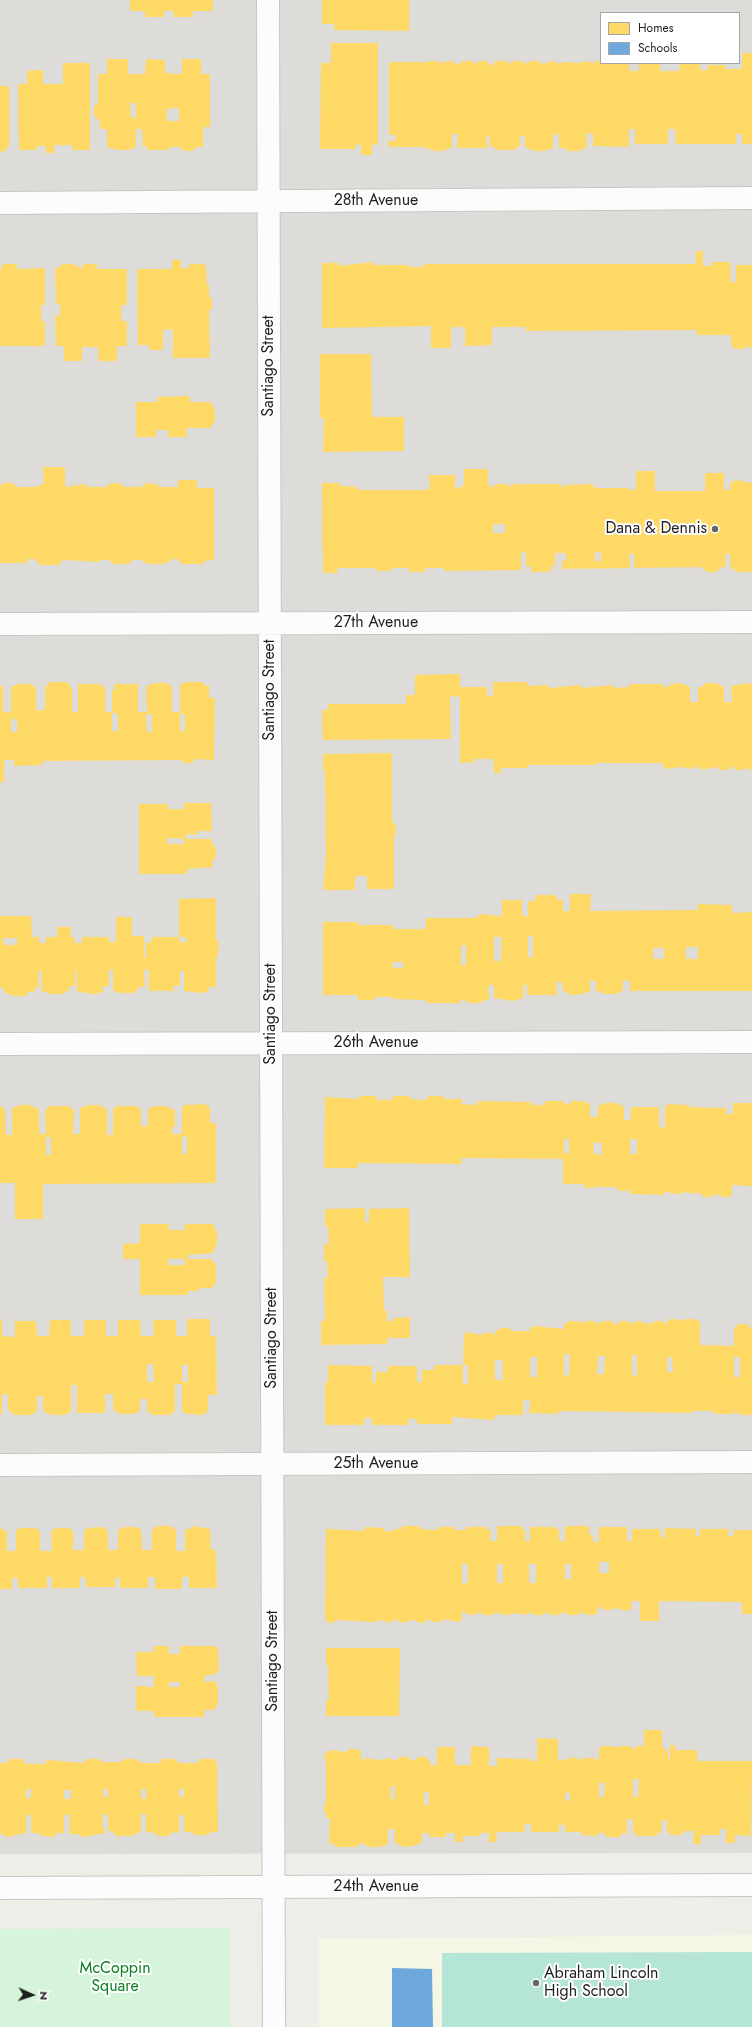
<!DOCTYPE html>
<html>
<head>
<meta charset="utf-8">
<style>
	body { margin:0 }
	#map { position:relative; width:752px; height:2027px; overflow:hidden; background:#eeede8; font-family:Jost,sans-serif }
	canvas { display:block }
	.legend { position:absolute; left:600px; top:12px; width:140px; height:52px; box-sizing:border-box; background:#fff; border:1px solid #a5a5a5; margin:0; padding:5px 7px; list-style:none; font-size:12px; color:#1f1f1f }
	.legend li { display:flex; align-items:center; gap:8px; height:20px }
	.legend b { width:20px; border:1px solid #a5a5a5 }
	.north { position:absolute; left:12px; top:1975px; width:40px; height:40px; -webkit-text-stroke:3px #fff; paint-order:stroke; rotate:93deg; font-size:11px; font-weight:700; line-height:16px; text-align:center; color:#1f1f1f }
	.north::after { content:''; display:block; margin:auto; width:14px; height:18px; background:#1f1f1f; clip-path:polygon(50% 0,100% 100%,50% 72%,0 100%) }
</style>
</head>
<body>
<div id="map">
<canvas width="752" height="2027"></canvas>
<ul class="legend">
<li><b style="height:11px;background:#ffd966"></b>Homes</li>
<li><b style="height:11px;background:#6fa8dc"></b>Schools</li>
</ul>
<div class="north">N</div>
</div>
<script>
const context = document.querySelector('canvas').getContext('2d');
context.lineJoin = 'round';
function paint(path, color) { context.fillStyle = color; context.fill(path, 'evenodd'); }
function trace(path, color, width, dash) { context.strokeStyle = color; context.lineWidth = width; context.lineCap = dash ? 'butt' : 'round'; context.setLineDash(dash || []); context.stroke(path); }
function write(font, color, halo, rows, align = 'center') {
  context.font = font + ' Jost,sans-serif'; context.lineWidth = 4; context.setLineDash([]); context.textBaseline = 'middle'; context.strokeStyle = halo; context.fillStyle = color; for (const [text, x, y, turn = 0] of rows) {
    context.save(); context.translate(x, y); context.rotate((+turn || 0) * Math.PI / 180); context.textAlign = isNaN(turn) ? turn : align; if (halo) context.strokeText(text, 0, 0); context.fillText(text, 0, 0); context.restore();
  }
}
const residential = new Path2D(`
	M0,0H752V1853L0,1854ZM601,13H739V63H601Z`);
const education = new Path2D(`
	M752,1935V2027H319V1939Z`);
const park = new Path2D(`
	M230,1928V2027H0V1929Z`);
const pitch = new Path2D(`
	M752,1952V2027H442V1953Z`);
const homes = new Path2D(`
	M130,0H213V11H193V17H174V11H164V17H145V11H130Z
	M322,0H409V31L334,30V24H322Z
	M331,43H378V145L372,144V155H361V145L356,144V149H320L321,63H331Z
	M742,53H752V144H742V134H736V144H676L675,129H668V144H635V129H629V147L593,146V134L586,133L587,148H583L581,151H568L564,148H559V135L553,134V148L544,151H535L525,147V136H520V147H516V150H495V147H490V135L487,136V148H457L458,134H452V147L443,151H434L423,147H389L388,141H395L396,135H389V62H424V64L428,61H437L440,63L451,61L458,65L463,61H472L475,64L479,61H487L491,66L496,61H506L511,64L513,61H521L525,64L530,61H538L542,64L555,61L559,64L563,62L577,63L589,61L594,64V61H601V63H629V71H639V63H660V71H679L680,63H700V70H708V65H725V69H742Z
	M107,59H128V74H145L146,59L165,60V73L182,74V59H201V74H210V127H203V147H196L193,151H184L180,147H169V150H147V146L143,147L142,129H136V147L129,150H118L107,147V129H100V121L94,116V107L98,103V74H107ZM130,103H136V118H131ZM173,108H179V121H167V109Z
	M63,63H90V150H73L72,145H54V153H46V146H37L36,150H19L18,84H27V71L43,70V84H63Z
	M0,86H9V147H7L4,152L0,151Z
	M696,251H703V266H712V262H730L731,282H736V265H752V349L748,346L743,349H734L731,344V335H697V330L526,331V327H492V345L465,346V327H451V348H431V326L322,328V263H339V266L373,262V265H409V267H423L424,264H696Z
	M172,260H181V268H188L190,264H204L206,269L207,285H209V296L212,300V308L209,311L210,358H173V329L163,330V350H150L149,345H138L137,269H172Z
	M2,264H17V269L45,268V305H41V321H45V346H0V269H2Z
	M64,264H73L83,269V264H97V269H127V305H121V321H127V346H117V361H99L98,347H82V361H64V346H56L55,315L60,316V304H56L55,269Z
	M320,354H371L372,417H404V451L323,452L324,418H320Z
	M190,396V402H210L215,409V421L210,428H186L187,437H168V430H156V437H136V402H157L158,397Z
	M43,467H65V487L85,484L88,487H106L111,483H120L124,487H142L146,483L156,484L160,487H178V480H197V488H214V560H207L202,564H184L179,562L178,559H171V561L163,564H151L143,562V560H132L129,564H113L109,560H100V562L63,560L59,565H40L35,559H27V563H0V486L3,483H13L17,487H35L44,484Z
	M464,469H488V484L493,488L496,484H507L511,487L513,484H524L526,487L525,484H561V488L565,485L592,484L595,488H629V490H636V471H655V491H705V473H724V490H730V483L736,480L752,483V572H737L734,569H731L730,554H725L726,567H721L716,572H707L701,567L634,568V554H629L630,568L562,569V560L566,561V553H555V566H551L552,570H549V572H532L530,566H526V552L521,553V570L444,571V568H425V572H409V568H391L392,571H376V568H337L338,573H323L322,483H339L340,486L357,487V490H424L430,489L429,475H455V489L459,488L464,485ZM493,524H505V533H493ZM595,552H601V561H595Z
	M460,674V687H487V696H493V682H528L527,686L548,685V688L581,685V688L614,685L613,688L630,687L629,684H663V687H668L671,684L681,683L690,687V702H698V687H702L705,683H716L724,687V702H732L731,686L749,683L752,685V770L745,768L743,770H736L732,766L727,770H720L717,767L702,770L698,766L692,769L680,767L668,769L663,767V763H596V765H528V768H501V773H494L493,759H474V762L460,763V697L450,696L451,739L323,740L322,710H328V704H406V695H415V675Z
	M50,682H67L72,688V712H78V684H99L105,687V712H112V690H115L114,684H138V712H147L146,686L155,683H167L172,687V712H180V686L185,682H202L206,686L209,685V698H215L214,760L195,759L192,763H185L180,760L45,761H42V765L14,766V760H4V782H0V684L3,687V712H11V687L18,684H31L36,688V710H45V687ZM112,713L118,714V731H112ZM146,714H152V732H147ZM180,714H185V731H180ZM11,719H17V732H11Z
	M392,753V821L396,826V834L394,836V889H367V876H355V890H323L326,856L325,770H323V754Z
	M184,803H211L212,831H197V835L186,834V839H212V843L216,849V856L212,863L213,867L187,869V874H139V804H168V809H184ZM167,838L184,839V844H167Z
	M570,894H591L590,911L698,910V904L732,905V913L752,912V991H630V981L623,980V991L619,992L618,994H603L601,991L596,992V981L590,980V992H586L583,994L571,995L563,991L562,982H556L557,995H527V985H523V998L513,1001L494,998V985L488,986L489,1000H484L481,1003H469L465,1000H460L461,1003H427L426,1000L393,999V997H375V1000H358V995H323V922H358V925H393V929H426V918H475L481,914L502,916V900H522V916H528V901H535L536,895H556L557,900H563V911H570ZM528,936H533V957H528ZM494,937H502L501,961H494ZM466,945V965H461V946ZM686,947H698V959H686ZM653,948H664V959H653ZM392,962H403V968H393Z
	M216,898V940L219,942L218,956L216,958V987H208L209,991L203,993L184,991V971H180V986H173L174,991H149V970H144L145,987H138V990L133,993H118L113,990V970H109V986H103V992L95,994L77,992V971H75V986H69V991L64,992L63,994H49L46,992H42V971H39V988H35L34,992H28L26,996H14L4,992V988H0V916H31L32,937H39V943H46V937H57V927H71V937H74L75,943H82V937H109V942H116V917H132V936H144V958H146V942H152V937H179V942H187L186,937H179V899ZM3,938H17V945H4Z
	M359,1096H377L376,1100H393V1096H410V1099L427,1100L428,1096H443V1099H462V1104L478,1105L477,1101L531,1102V1105H545V1101H564V1104H568L573,1101H583L590,1104V1117H598V1106L606,1103H617L624,1107V1120H631V1107H659V1127L665,1128V1107H667V1104L689,1105V1107L726,1108V1114H733V1103H752V1186L732,1185V1195L726,1198L715,1194L712,1197H704L698,1192L696,1194L685,1192L680,1194L670,1193L664,1191V1195L630,1194V1188L628,1191H619L615,1187H597V1185L594,1188H586L583,1184H563V1159L461,1158L462,1164L358,1163V1168H324L325,1097L359,1099ZM564,1139H569V1153H564ZM630,1139H637V1154H630ZM594,1142L602,1143V1155L593,1153Z
	M205,1104L210,1108V1123H216V1183L43,1184V1219H15V1183H0V1105L5,1110L6,1135H12V1108L20,1105H30L39,1109V1134H46L45,1110L49,1106H68L74,1110L73,1134H80V1108L89,1105H99L107,1109V1135H113V1109L118,1106H136L141,1109V1126H148V1109L155,1106H165L175,1110V1127H172V1134H182V1107L185,1105ZM187,1136V1154H182V1137ZM46,1137H51V1155H46Z
	M365,1208V1222H369V1209L409,1208L410,1277H383L384,1310L387,1311V1321H393L394,1318L410,1317V1338H387V1344L321,1345V1321H325L324,1278H328L327,1261H324V1244H329L328,1226H325V1209Z
	M140,1224H169V1230H185V1224H213L217,1233V1243L213,1253L188,1255V1259H211L216,1264V1283L212,1288H199V1291H188V1295H140V1259H123V1244L140,1243ZM168,1259H185V1265H168Z
	M2,1319V1336L15,1337V1321H36L37,1336H49L50,1320H71V1336H84V1320H106V1336H118V1320H140L141,1336H154L153,1320H176V1336H187V1319H210V1336H216L217,1395H208V1411L203,1415L187,1414L182,1411V1384H175V1411L170,1415H153L147,1411V1399H140V1411L133,1414H121L113,1410V1394H105V1413H77V1385H71V1412L64,1415H51L43,1411V1396H37V1411L31,1415H15L8,1410V1394H2V1413L0,1414V1320ZM147,1364H153L154,1382H147ZM182,1365H188V1382H182Z
	M671,1319H677L681,1321L686,1319H695L700,1322V1345L734,1346V1328L739,1324H747L752,1329V1415H741L734,1411V1414H715L713,1411H692V1413L564,1411L558,1412V1414L529,1413L530,1400H523V1415H495L494,1420L452,1417V1424H417V1419H408V1425H372V1418H364V1425H325V1382H328V1365L372,1366V1383L376,1382V1372H388V1366H417V1382H422V1370H434V1365H463L464,1335L467,1332L481,1335L485,1333H491L495,1335L496,1331L502,1328H509L512,1331H530V1328L535,1326L564,1329V1324L570,1321H578L584,1323L586,1321H594L598,1324L602,1321H611L614,1324L616,1325L620,1321H627L632,1324L636,1321L651,1324L655,1321H662L667,1324V1321ZM564,1354L570,1355L569,1376L564,1375ZM632,1355H637V1376L632,1375ZM598,1356H605L604,1374H597ZM530,1357H537V1377H530ZM667,1357H672L673,1372H667ZM734,1357H740V1377H734ZM495,1360H503V1380H495ZM463,1365H468V1384H463Z
	M157,1526H171L176,1530V1551H185V1529H190L194,1526L210,1529L211,1550H216L217,1588H189V1577H182V1589H155V1577H148V1588H120V1578H115V1587H86L85,1577H80V1588H52V1577H47V1588H18V1578H12V1589H0V1528L7,1531V1551H16V1531L19,1528H35L40,1531V1551H52L51,1531L56,1528H67L73,1530V1550H84V1531L88,1528L104,1527L108,1532V1550H118V1530L124,1527H135L141,1529L142,1550H152V1530Z
	M402,1526H420V1529L438,1530V1527H455L454,1530H466V1527H487V1530H491L490,1541H497V1526H522V1530H525V1541H530V1527H556L555,1529H559V1541H565V1526H589V1535H593V1542H599V1527H627V1541H632V1529H660L661,1537L665,1538V1528L696,1529V1536H700V1529H729L728,1536H733L734,1530H752V1614H742V1602L659,1601V1621H640V1601H631L632,1608L627,1611L614,1608L612,1610H604L598,1606V1612L594,1615H587L581,1612L578,1615H569L564,1612L559,1615H551L547,1612L543,1615H534L529,1612L526,1615L513,1613L510,1615L500,1614L496,1612L493,1615H484L479,1612L476,1615L467,1614L462,1611V1620L458,1622L444,1619L441,1622H433L428,1619L424,1623L417,1622L414,1620L400,1623L396,1619L390,1623L381,1620L375,1622L336,1620L334,1623H329L325,1619L326,1529L365,1531V1527L384,1528V1531H394V1529H402ZM599,1562H609V1573H599ZM462,1564H468V1583L462,1584ZM497,1564H503V1583H497ZM529,1564H536V1583H529ZM565,1564H571V1579H565Z
	M154,1646H169V1654H180V1646H214L218,1649L219,1671L213,1675H205L204,1682L215,1681L218,1688V1703L214,1710H204V1717H154V1711H136V1686L154,1687V1676H137L136,1652H153ZM169,1682H180V1687H169Z
	M326,1648H400L399,1716H326V1700H329L328,1665H326Z
	M644,1730H662V1747L668,1751V1759H670V1745H675V1750H697V1761H752L751,1836L735,1835V1843H726V1829H720V1835H701V1844H693L694,1831H685L681,1835H670L667,1830V1820H662L661,1833H657V1836H635L636,1833H633V1819H627V1834L623,1833L620,1837H607L603,1833H598V1836L581,1835V1832H565V1825H559V1832H531V1824H525L524,1832H497L496,1842H489V1833H480V1836H463V1842H455V1833H446V1837H429V1833H422V1842L414,1846L403,1847L394,1842L395,1829H388V1844L380,1847H368L363,1843L357,1845V1847H335V1844H329L330,1818H326V1813L324,1811V1805L326,1802V1763L324,1755L330,1750L347,1752L349,1749H358L361,1752V1761L366,1758L380,1760L390,1758L395,1761L400,1757H408L411,1760H415L418,1757H425L430,1761V1765H437V1747H455V1765H471V1746L489,1747V1766H497V1758L531,1759V1761H537V1738L558,1739V1761L576,1757L579,1760L586,1758H594L599,1761V1749L603,1746H614L616,1748L621,1746H629L634,1749L637,1746H644ZM633,1779H639L638,1797H633ZM599,1783H605L604,1797H599ZM391,1786H395V1799H391ZM424,1792H429V1805H424ZM565,1793H570V1800L565,1801Z
	M10,1759H22L26,1764H45L47,1760L83,1763L87,1759H99L102,1762H121L124,1759H136L141,1763H160L162,1759H175L179,1763H197L200,1759H214L217,1762L218,1832H211L208,1835H195L191,1832H184V1815H179V1833L173,1832L168,1836H158L155,1833L146,1832V1814H141V1831L132,1836H116L112,1831H108V1815L103,1814L102,1828L104,1827L105,1833L83,1837L78,1834H69L70,1815H64V1833H56L54,1837L42,1836L38,1833H31V1815H26V1833L7,1837L0,1833V1763H6ZM26,1789H31V1798H26ZM103,1789H107L108,1797H103ZM141,1789H146V1799L141,1798ZM179,1789H184V1797L179,1796ZM64,1790H71V1799H64Z`);
const schools = new Path2D(`
	M392,1968L432,1969L433,2027H392Z`);
const street = new Path2D(`
	M268,0L274,2027
	M0,203L752,198
	M0,624L752,622
	M0,1044L752,1042
	M0,1465L752,1462
	M0,1888L752,1885`);
const markers = [
	[715,529,4,"#676765"],
	[536,1983,4,"#676765"]
];
const streetNames = [
	["28th Avenue",376,201],
	["Santiago Street",269,366,-90],
	["27th Avenue",376,623],
	["Santiago Street",270,690,-90],
	["Santiago Street",271,1014,-90],
	["26th Avenue",376,1043],
	["Santiago Street",272,1338,-90],
	["25th Avenue",376,1464],
	["Santiago Street",273,1661,-90],
	["24th Avenue",376,1887]
];
const poiNames = [
	["Dana & Dennis",707,529],
	["Abraham Lincoln",544,1974,"left"],
	["High School",544,1992,"left"]
];
const parkNames = [
	["McCoppin",115,1969],
	["Square",115,1987]
];
paint(residential, '#dddcd9');
paint(education, '#f5f7e4');
paint(park, '#d6f4da');
paint(pitch, '#b4e5d7');
paint(homes, '#ffd966');
paint(schools, '#6fa8dc');
trace(street, '#c6c6c4', 24);
trace(street, '#fcfcfc', 22);
for (const [x, y, r, color] of markers) { const dot = new Path2D(); dot.arc(x, y, r, 0, 2 * Math.PI); context.fillStyle = color; context.fill(dot); trace(dot, '#fff', 1.5); }
write('16px', '#1f1f1f', '#fff', streetNames);
write('16px', '#1f1f1f', '#fff', poiNames, 'right');
write('16px', '#0b8025', '#fff', parkNames);
</script>
</body>
</html>
